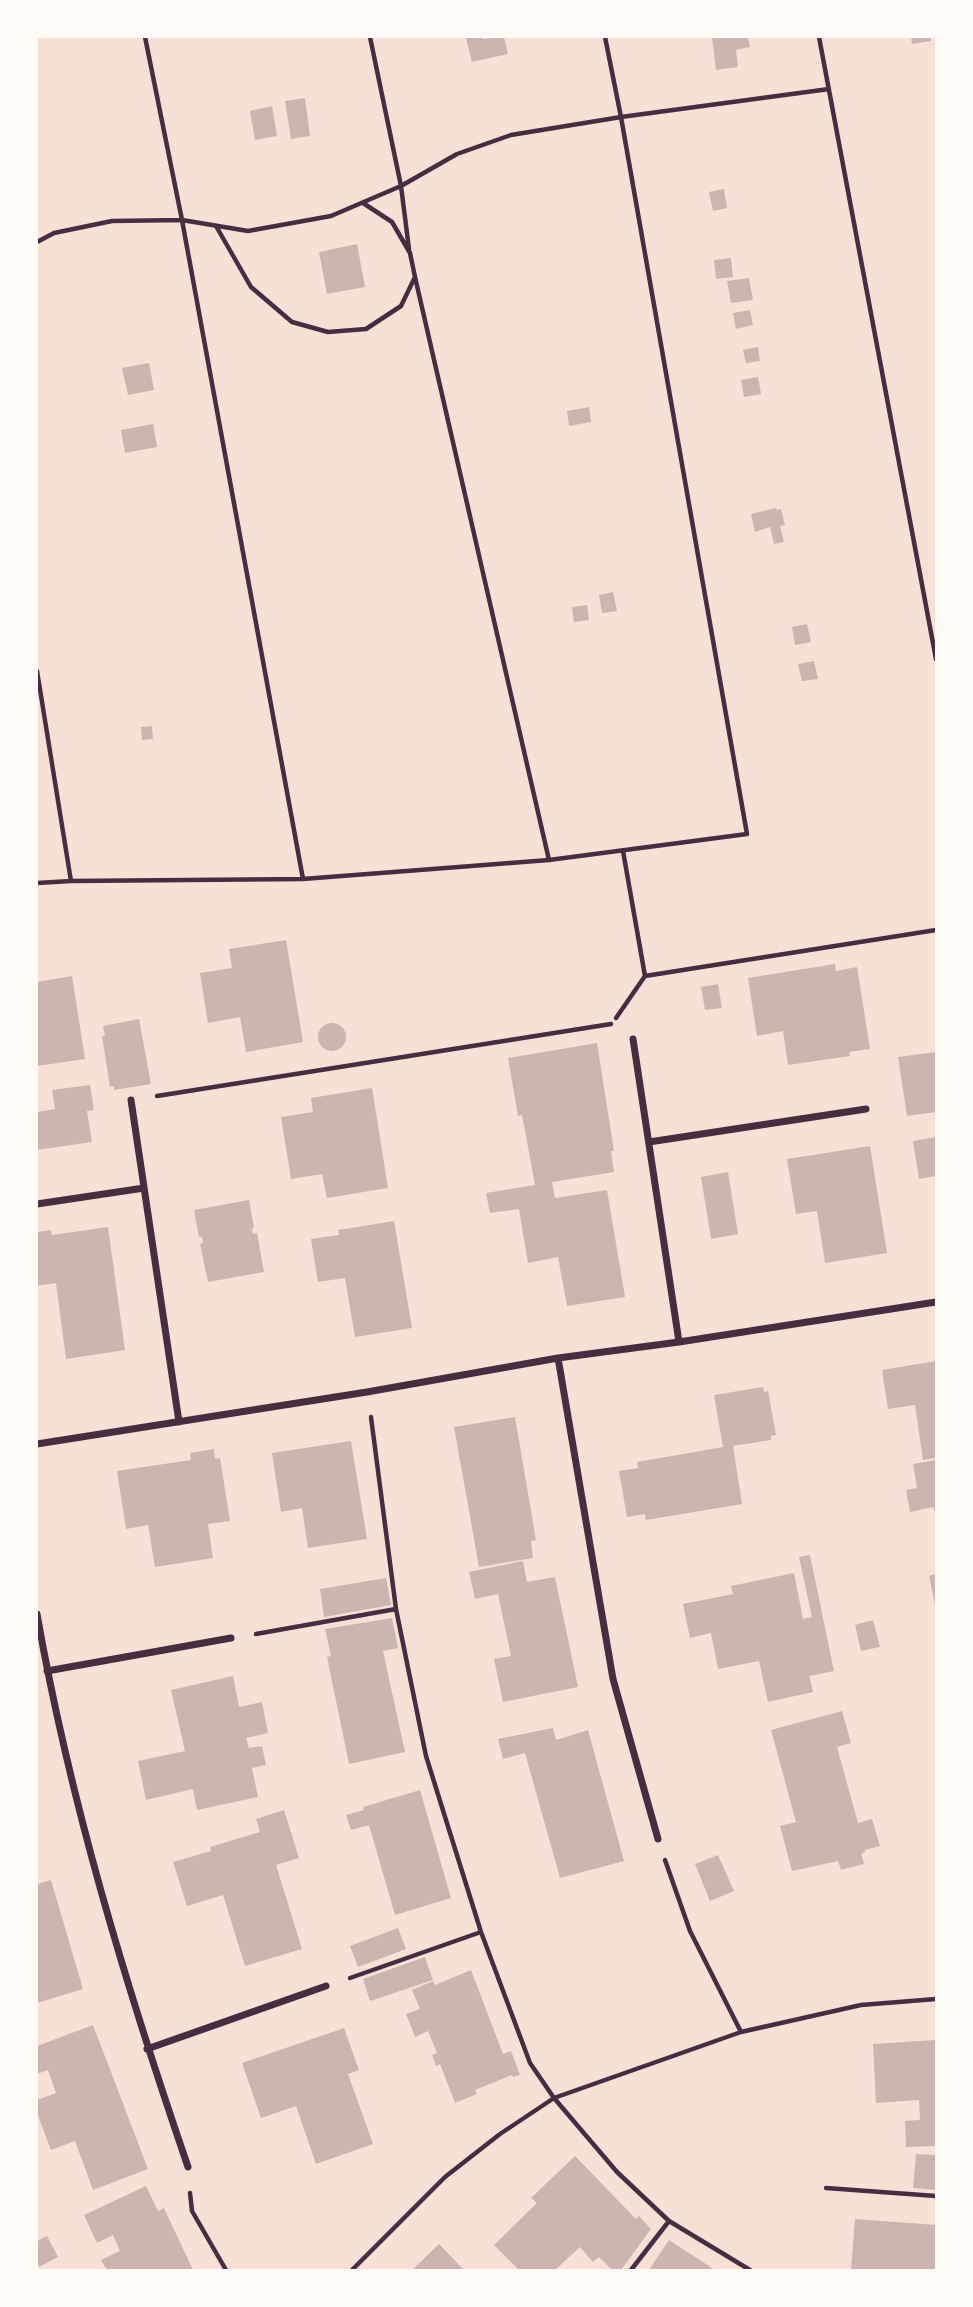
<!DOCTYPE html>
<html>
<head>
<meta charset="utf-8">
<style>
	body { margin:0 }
	#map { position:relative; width:973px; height:2307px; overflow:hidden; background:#f7e1d7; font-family:"Noto Sans",sans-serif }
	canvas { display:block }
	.frame { position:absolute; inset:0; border:38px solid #fffaf5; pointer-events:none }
</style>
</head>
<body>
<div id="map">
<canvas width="973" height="2307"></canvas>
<div class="frame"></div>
</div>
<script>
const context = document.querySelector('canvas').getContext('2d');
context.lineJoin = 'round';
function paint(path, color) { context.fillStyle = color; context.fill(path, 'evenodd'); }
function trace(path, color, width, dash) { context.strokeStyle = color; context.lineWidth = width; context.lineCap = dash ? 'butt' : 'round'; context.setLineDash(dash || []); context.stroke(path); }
const building = new Path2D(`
	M482,37L483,39L504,37L508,54L472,62L466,38Z
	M712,37H748L750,47L736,50L738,67L716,70Z
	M911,37H931V41L912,44Z
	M305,98L310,136L291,139L285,101Z
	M272,106L277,136L255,140L250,111Z
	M724,189L727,208L713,211L709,192Z
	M357,244L365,287L327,294L319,252Z
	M731,258L733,277L716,279L714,260Z
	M749,278L753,300L731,303L727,281Z
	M750,310L753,325L736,329L733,313Z
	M758,347L760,361L746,363L743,350Z
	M149,363L154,390L128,395L122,368Z
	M758,377L761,394L744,397L741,380Z
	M589,407L591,422L569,426L567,411Z
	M153,424L157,447L125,453L121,430Z
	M776,508L777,510L781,509L785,525L780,526L784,542L774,544L770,527L755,532L751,514Z
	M613,592L617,611L602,613L599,595Z
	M587,605L589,620L574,622L572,607Z
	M807,624L811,642L795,645L792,627Z
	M814,661L818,679L802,681L798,664Z
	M152,726L153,739L142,740L141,727Z
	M286,940L303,1042L246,1052L240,1017L208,1023L200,973L232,968L229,949Z
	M835,964L836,971L857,967L870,1049L849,1052L850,1056L788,1065L783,1031L757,1036L748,978Z
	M72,976L85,1059L37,1066V982Z
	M718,984L722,1008L705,1010L701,987Z
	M139,1019L151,1084L114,1090V1086L110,1087L102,1036H105L103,1026Z
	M318 1037a14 14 0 1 1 28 0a14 14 0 1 1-28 0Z
	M597,1043L614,1151H611L614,1172L552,1182L555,1198L607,1190L625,1297L567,1306L558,1257L528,1263L519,1209L490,1213L486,1193L535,1185L522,1115L518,1116L508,1058Z
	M936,1052V1112L907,1116L898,1057Z
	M90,1085L94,1110L87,1111L92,1142L37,1150V1112L55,1109L52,1090Z
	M372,1088L388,1188L327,1198L322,1174L291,1179L281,1117L313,1112L311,1098Z
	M936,1137V1176L919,1179L913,1141Z
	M870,1146L887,1253L825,1263L817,1211L796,1214L787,1159Z
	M728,1172L738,1234L711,1239L701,1177Z
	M249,1200L254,1228L252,1229L253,1234L257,1233L264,1272L208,1282L200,1244L203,1243L202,1237H199L194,1210Z
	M394,1221L412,1328L355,1337L345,1278L318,1282L311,1239L339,1235L338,1230Z
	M108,1227L125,1350L66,1359L56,1283L37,1286V1232L51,1230L52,1235Z
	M936,1361V1458L923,1460L915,1405L888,1409L882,1370Z
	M763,1387L764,1392L768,1391L776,1435L771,1436V1440L733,1446L742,1504L646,1520L645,1514L627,1517L619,1471L638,1468L637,1462L723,1447L714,1395Z
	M515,1417L536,1540L531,1541L533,1558L479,1567L454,1427Z
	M351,1441L367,1539L308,1548L302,1508L281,1512L272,1453Z
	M214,1449L215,1459L220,1458L230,1521L208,1524L213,1558L155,1567L148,1525L126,1529L117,1471L191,1460L190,1453Z
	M936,1460V1515L933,1507L910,1512L906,1490L917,1488L913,1464Z
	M810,1555L834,1671L809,1676L813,1692L768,1702L759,1661L718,1669L711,1633L690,1638L683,1604L733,1594L731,1586L794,1573L803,1619L812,1617L799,1557Z
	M523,1561L527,1582L555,1577L578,1687L503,1702L494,1659L511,1656L498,1594L475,1599L469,1572Z
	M936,1574V1605H935L929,1576Z
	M386,1578L391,1605L324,1617L320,1589Z
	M392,1618L398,1648L383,1651L405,1752L349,1764L327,1657L331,1656L325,1629Z
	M873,1620L880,1647L861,1651L855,1625Z
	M233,1676L239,1707L262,1702L268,1733L246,1738L249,1748L262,1746L266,1765L252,1768L258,1797L197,1810L193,1789L146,1800L138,1761L185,1751L171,1690Z
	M842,1711L851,1743L837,1747L858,1823L872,1819L880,1846L865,1850V1852L861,1854L864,1864L841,1870L838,1861L792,1871L780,1826L796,1822L771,1730Z
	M553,1728L556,1740L588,1730L624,1861L560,1878L525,1753L503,1759L498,1739Z
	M420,1790L451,1898L395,1915L369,1825L351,1830L346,1815L364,1810L363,1807Z
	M284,1810L299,1858L276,1865L302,1949L245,1966L223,1895L187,1906L173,1862L211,1851L210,1847L260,1832L256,1819Z
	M718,1855L734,1891L710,1901L695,1864Z
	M51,1880L83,1989L37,2003V1884Z
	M398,1928L406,1949L358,1967L350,1946Z
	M425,1957L433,1980L370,2001L363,1979Z
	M471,1970L503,2054L511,2051L520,2075L513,2077L512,2075L475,2090L477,2094L455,2103L440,2064L436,2066L432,2055L437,2053L428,2031L415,2037L406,2014L420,2009L412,1990L433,1981L435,1985Z
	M93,2025L148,2169L93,2190L75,2141L51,2150L37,2113V2100L56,2093L48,2070L37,2074V2046Z
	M344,2028L359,2070L348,2074L373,2144L316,2164L296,2106L261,2118L242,2063Z
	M936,2040V2146L906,2147L905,2121L920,2120L919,2100L876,2103L873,2044Z
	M916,2154L936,2155V2190L913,2188Z
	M575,2156L636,2219L639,2216L651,2229L621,2270H612L599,2257L593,2262L580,2247L555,2270H519L494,2245L537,2203L531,2198Z
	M146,2186L158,2211L164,2208L193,2270H107L101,2260L120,2251L113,2235L97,2243L84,2215Z
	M855,2219L936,2225V2270H851Z
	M47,2236L58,2257L39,2267L37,2261V2241Z
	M669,2240L715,2270H649Z
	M439,2244L464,2270H412Z`);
const path = new Path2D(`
	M145,37L182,220L303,879
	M370,37L401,186L409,249
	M819,37L936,659
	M216,226L251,287L292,322L328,332L366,329L401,306L415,277L410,253L392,222L363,203
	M37,242L54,233L112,221L182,220L248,231L331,216L401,186L457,154L511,135L621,117L829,89
	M415,277L549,860L747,834L621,117L605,37
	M37,671L71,881
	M623,851L645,976
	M37,883L71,881L303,879L549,860
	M616,1018L645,976L936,930
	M157,1096L611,1024
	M371,1417L396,1609L426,1756L481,1932L530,2063L554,2098L617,2172L669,2221L750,2270
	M256,1634L396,1609
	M665,1860L690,1931L741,2032
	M350,1978L481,1932
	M826,2188L936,2196
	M190,2193L192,2211L226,2270
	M352,2270L445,2177L500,2134L554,2098L741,2032L861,2005L936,1999
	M631,2270L669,2221`);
const minor = new Path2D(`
	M633,1039L679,1342
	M131,1100L179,1422
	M649,1142L866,1109
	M37,1204L144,1188
	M558,1358L613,1679L658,1839
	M37,1444L367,1392L558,1358L679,1342L936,1302
	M37,1614C70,1802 126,1986 188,2167
	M47,1671L231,1638
	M147,2049L326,1986`);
paint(building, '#ccb4b1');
trace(path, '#4a2c40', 4.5);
trace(minor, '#4a2c40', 7);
</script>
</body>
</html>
